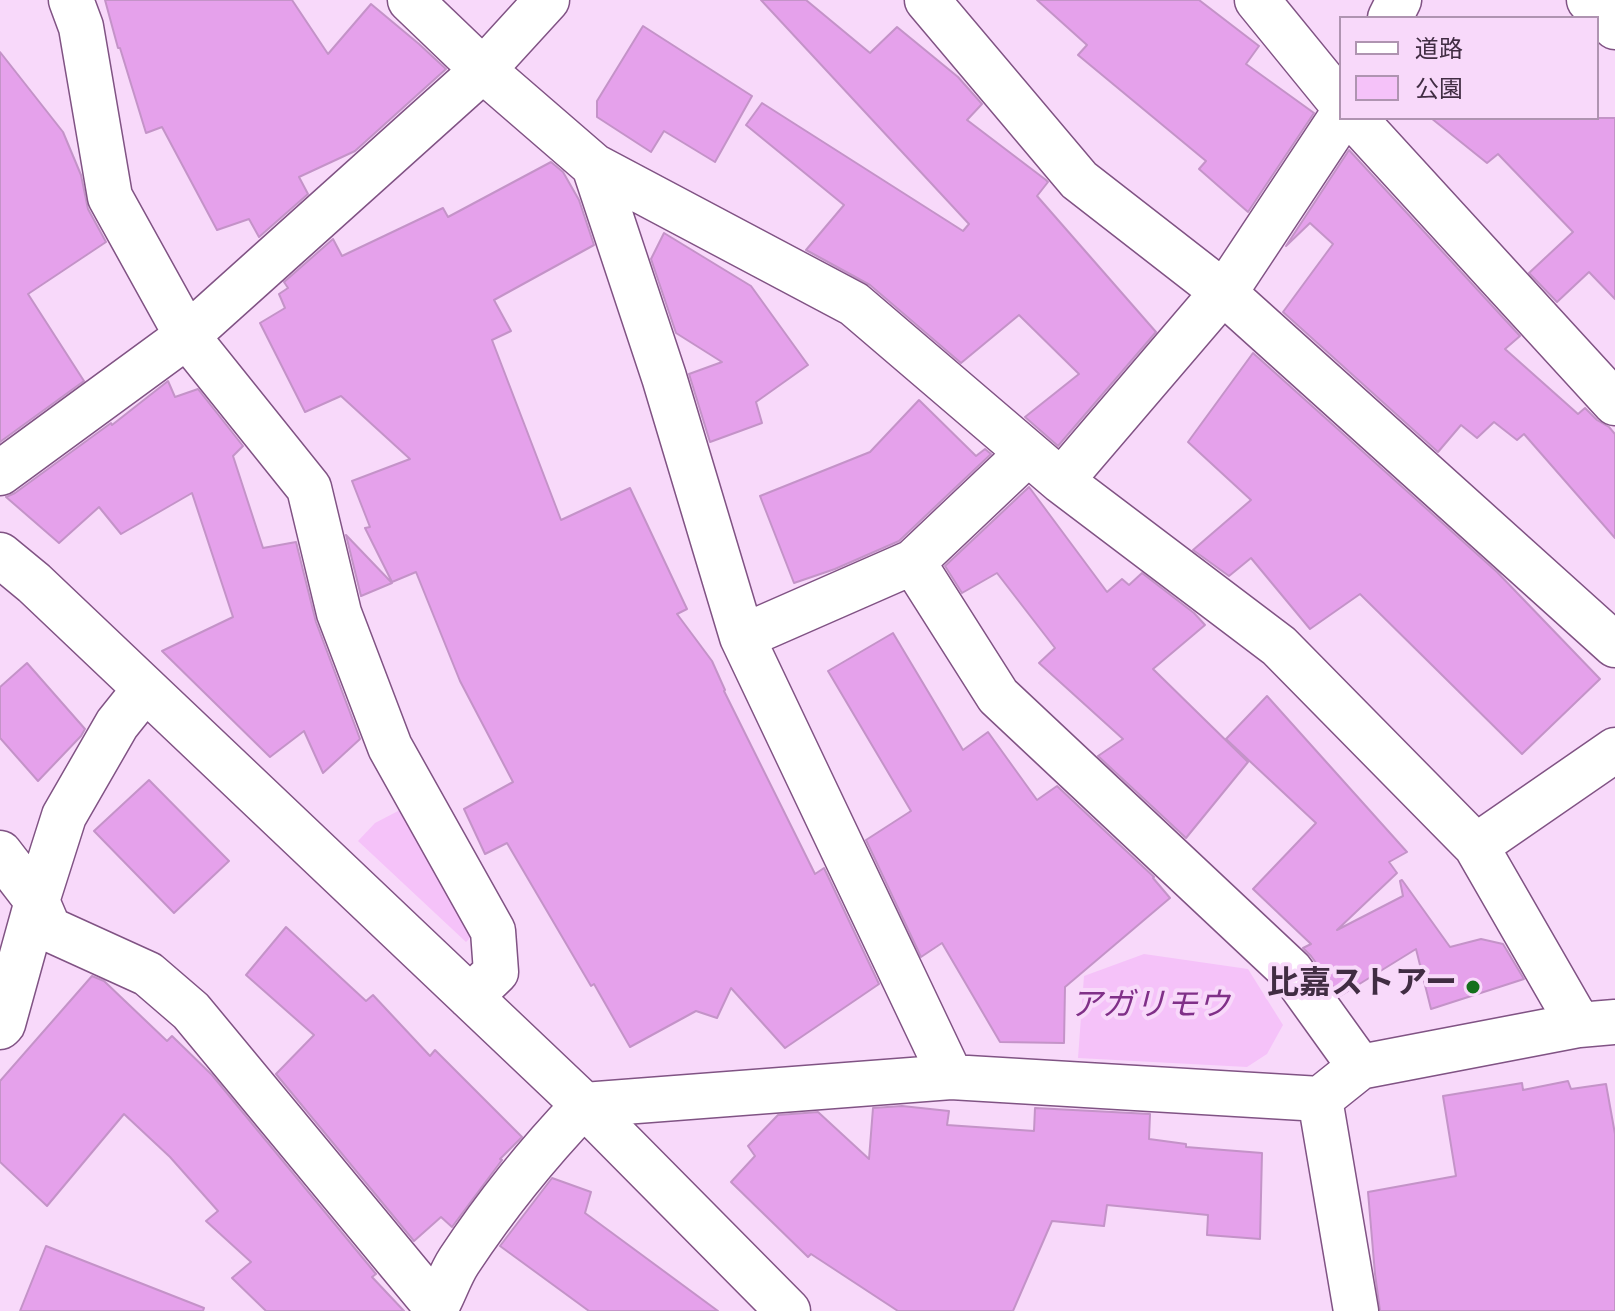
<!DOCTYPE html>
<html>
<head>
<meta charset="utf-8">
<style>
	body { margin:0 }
	#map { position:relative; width:1615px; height:1311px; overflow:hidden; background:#f8d9fa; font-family:Spectral,"Noto Sans JP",serif }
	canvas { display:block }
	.legend { position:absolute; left:1339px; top:16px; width:260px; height:104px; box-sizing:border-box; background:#f8d9fa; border:2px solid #af94b1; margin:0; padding:10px 14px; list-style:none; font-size:24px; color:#412d43 }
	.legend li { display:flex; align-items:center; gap:16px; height:40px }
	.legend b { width:40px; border:2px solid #af94b1 }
</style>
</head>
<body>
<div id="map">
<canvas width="1615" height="1311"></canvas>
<ul class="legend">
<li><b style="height:10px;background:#fff"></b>道路</li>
<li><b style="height:22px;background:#f5c2f9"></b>公園</li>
</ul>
</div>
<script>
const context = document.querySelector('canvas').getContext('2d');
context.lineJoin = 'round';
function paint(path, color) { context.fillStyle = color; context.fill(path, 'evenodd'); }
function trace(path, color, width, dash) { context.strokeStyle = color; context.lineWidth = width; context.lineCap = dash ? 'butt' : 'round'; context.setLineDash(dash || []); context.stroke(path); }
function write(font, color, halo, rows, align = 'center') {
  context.font = font + ' Spectral,"Noto Sans JP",serif'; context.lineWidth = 8; context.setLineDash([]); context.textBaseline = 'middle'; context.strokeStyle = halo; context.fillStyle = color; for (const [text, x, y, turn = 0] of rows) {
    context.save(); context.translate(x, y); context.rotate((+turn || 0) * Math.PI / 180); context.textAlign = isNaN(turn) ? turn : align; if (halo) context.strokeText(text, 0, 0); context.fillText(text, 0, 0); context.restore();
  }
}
const green = new Path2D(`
	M400,810L471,937L466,942L358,841L375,823Z
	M1144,954L1248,969L1283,1025L1267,1054L1247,1067L1078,1058L1084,976Z`);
const building = new Path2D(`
	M105,0H292L328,54L371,4L419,44L446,69L355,151L299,177L308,194L259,237L249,219L217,230L162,127L146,133L120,48H118Z
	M761,0H806L870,53L897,27L958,77L982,104L967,120L1046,180L1048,182L1037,196L1156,332L1058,446L1025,417L1079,374L1019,315L961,363L870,285L806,250L844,205L746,125L762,103L963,231L969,224Z
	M1037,0H1199L1259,46L1246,64L1314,113L1248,212L1199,169L1206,161L1078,55L1087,45Z
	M643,26L752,96L715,162L664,131L651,152L597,117V101Z
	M0,52L63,132L81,175L88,209L106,242L28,294L84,381L0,442Z
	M1431,118H1615V299L1589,272L1557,302L1529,273L1573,232L1498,154L1487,163Z
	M1349,150L1520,336L1505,349L1578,414L1585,408L1597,420L1609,427L1615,434V538L1524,434L1517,440L1494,422L1477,438L1461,425L1438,452L1283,312L1333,244L1310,223L1286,246Z
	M551,162L563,172L579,200L594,245L494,300L511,331L492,340L561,520L630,488L687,609L677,614L712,661L725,690L724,691L815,874L824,868L879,984L785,1048L731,988L717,1018L696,1011L630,1047L594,984L591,986L507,843L485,854L464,809L513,782L460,681L416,572L392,582L365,528L370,527L352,481L410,459L341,396L305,412L260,323L285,308L279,294L288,288L284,282L333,239L342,256L443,208L448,217Z
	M664,233L751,286L808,365L756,402L762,423L710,442L689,374L722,362L676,333L651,259Z
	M1253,353L1497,572L1600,679L1522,754L1360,594L1310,629L1251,558L1229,576L1193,550L1251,500L1188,442Z
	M168,381L175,397L198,389L243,446L233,456L263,548L296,542L316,622L360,739L323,773L304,731L270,757L162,651L233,617L192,493L121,534L99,507L59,543L6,497L15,493L111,423L112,425Z
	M919,400L976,456L985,449L991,454L899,541L835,569L794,583L760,496L870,452Z
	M1029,487L1107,592L1122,579L1129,585L1142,573L1194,613L1205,625L1153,669L1248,762L1186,838L1098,756L1123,739L1039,663L1055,648L997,573L962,593L945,566Z
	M346,535L392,583L361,596Z
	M893,633L963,750L988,732L1037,800L1057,786L1154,877L1153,878L1170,898L1065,987L1064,1043L1000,1042L942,943L921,957L866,840L911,811L828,671Z
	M27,663L85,729L81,736L38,781L0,738V687Z
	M1267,696L1407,852L1389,862L1397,873L1337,930L1403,896L1400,881L1402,880L1450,947L1481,939L1503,944L1524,979L1431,1009L1416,949L1340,996L1311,956L1303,948L1311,944L1253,889L1316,823L1226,739Z
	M149,780L229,861L174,913L94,831Z
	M286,927L366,1001L373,995L430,1056L435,1050L522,1137L500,1159L502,1160L452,1227L441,1217L414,1241L276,1074L314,1035L246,975Z
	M92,976L104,981L167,1041L172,1036L212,1075L376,1274L372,1277L404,1311H266L232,1278L251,1262L206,1221L218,1211L170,1157L124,1114L47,1206L0,1162V1081Z
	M1568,1081L1571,1089L1606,1084L1615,1134V1311H1380L1375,1274L1368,1192L1456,1176L1443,1096L1522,1083L1523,1090Z
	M902,1106L949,1111L947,1125L1034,1131L1035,1108L1150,1114L1149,1139L1186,1144V1147L1262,1153L1260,1239L1207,1235L1208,1215L1107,1205L1104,1226L1052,1221L1013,1311H898L811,1254L808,1257L731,1182L755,1156L748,1146L778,1115L818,1112L869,1159L873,1108Z
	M552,1178L591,1192L585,1213L718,1311H589L500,1246Z
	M46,1246L204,1308L203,1311H20Z`);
const minor = new Path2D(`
	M71,0L81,27L110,197L187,336L309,488L339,613L390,747L493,931L496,972L470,997
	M410,0L483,70L594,166L854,304L1061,481L1279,646L1476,846L1579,1025
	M927,0L1079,180L1223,292L1615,645
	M1257,0L1341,103
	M1589,0L1615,27
	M1390,18L1399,0
	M1354,118L1615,403
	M594,166L664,377L742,637L951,1077
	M0,473L187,336L483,70L547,0
	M1061,481L1233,280L1341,117
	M0,555L34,583L584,1105L788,1311
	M913,562L998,696L1291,971L1360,1067
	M742,637L913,562L1028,453
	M1476,846L1615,750
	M0,853L37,901L49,929L148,974L191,1011L437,1308
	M0,1027L3,1024L37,901L64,816L117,724L145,689
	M1320,1099L1356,1311
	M434,1311C444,1295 449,1276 459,1261C496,1205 538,1153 584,1105L951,1077L1320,1099L1360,1067L1579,1025L1615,1022`);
const markers = [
	[1473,987,8,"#14701c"]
];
const poiNames = [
	["比嘉ストアー",1457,987]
];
const parkNames = [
	["アガリモウ",1150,1009]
];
paint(green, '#f5c2f9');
paint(building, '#e5a1eb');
trace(building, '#c493c8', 2);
trace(minor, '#805384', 47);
trace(minor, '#fff', 44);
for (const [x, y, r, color] of markers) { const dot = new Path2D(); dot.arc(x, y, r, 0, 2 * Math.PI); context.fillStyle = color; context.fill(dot); trace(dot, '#f8d9fa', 3); }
write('bold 32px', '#412d43', '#f8d9fa', poiNames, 'right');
write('italic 32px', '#803088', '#f8d9fa', parkNames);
</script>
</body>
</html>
